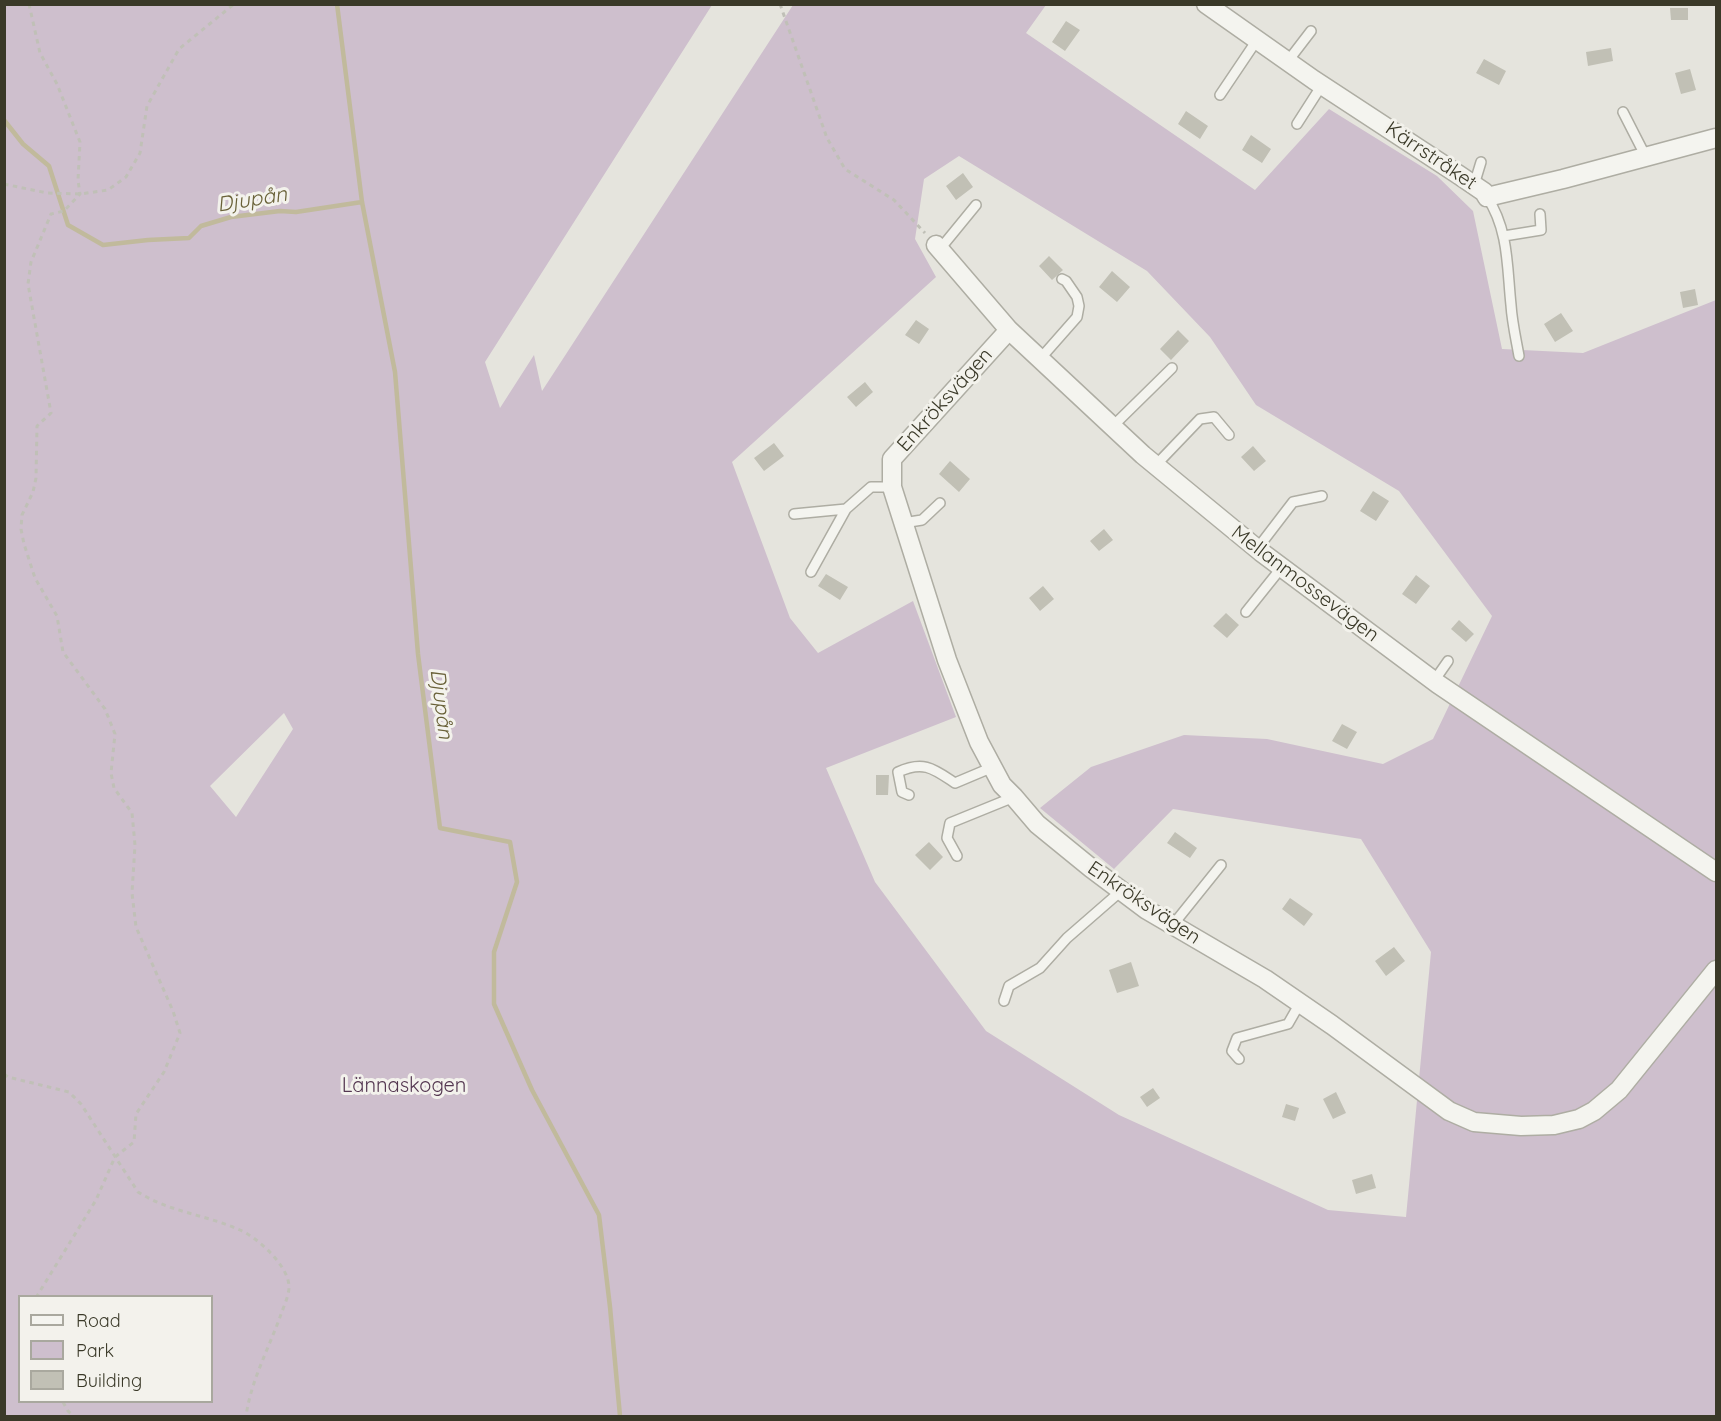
<!DOCTYPE html>
<html>
<head>
<meta charset="utf-8">
<style>
	body { margin:0 }
	#map { position:relative; width:1721px; height:1421px; overflow:hidden; background:#e5e4dd; font-family:Quicksand,sans-serif }
	canvas { display:block }
	.frame { position:absolute; inset:0; border:6px solid #3a3928; pointer-events:none }
	.legend { position:absolute; left:18px; top:1295px; width:195px; height:108px; box-sizing:border-box; background:#f3f2ec; border:2px solid #a9a89e; margin:0; padding:8px 10px; list-style:none; font-size:18px; color:#3a3928 }
	.legend li { display:flex; align-items:center; gap:12px; height:30px }
	.legend b { width:30px; border:2px solid #a9a89e }
</style>
</head>
<body>
<div id="map">
<canvas width="1721" height="1421"></canvas>
<div class="frame"></div>
<ul class="legend">
<li><b style="height:8px;background:#f4f4ef"></b>Road</li>
<li><b style="height:16px;background:#cebfcd"></b>Park</li>
<li><b style="height:16px;background:#c1c0b5"></b>Building</li>
</ul>
</div>
<script>
const context = document.querySelector('canvas').getContext('2d');
context.lineJoin = 'round';
function paint(path, color) { context.fillStyle = color; context.fill(path, 'evenodd'); }
function trace(path, color, width, dash) { context.strokeStyle = color; context.lineWidth = width; context.lineCap = dash ? 'butt' : 'round'; context.setLineDash(dash || []); context.stroke(path); }
function write(font, color, halo, rows, align = 'center') {
  context.font = font + ' Quicksand,sans-serif'; context.lineWidth = 6; context.setLineDash([]); context.textBaseline = 'middle'; context.strokeStyle = halo; context.fillStyle = color; for (const [text, x, y, turn = 0] of rows) {
    context.save(); context.translate(x, y); context.rotate((+turn || 0) * Math.PI / 180); context.textAlign = isNaN(turn) ? turn : align; if (halo) context.strokeText(text, 0, 0); context.fillText(text, 0, 0); context.restore();
  }
}
const green = new Path2D(`
	M5,5H712L485,362L500,408L534,355L542,391L793,5H1046L1026,33L1255,190L1329,109L1437,176L1473,211L1502,349L1583,353L1716,300V1416H5ZM959,156L1147,271L1210,337L1256,405L1399,491L1492,616L1433,739L1383,764L1267,739L1184,735L1091,767L1040,808L1114,869L1173,809L1361,839L1431,952L1406,1217L1328,1210L1119,1115L986,1031L875,882L826,768L956,717L913,601L818,653L790,618L732,462L936,277L915,239L924,179ZM284,713L293,729L236,817L210,786ZM20,1296H212V1402H20Z`);
const stream = new Path2D(`
	M337,4L362,202L395,372L418,654L440,828L510,842L517,882L494,952V1004L532,1090L599,1215L610,1307L620,1416
	M4,120L23,144L49,166L68,225L103,245L148,240L189,238L201,226L231,217L280,211L296,212L362,202`);
const building = new Path2D(`
	M1670,8H1688V20H1671Z
	M1066,21L1080,30L1065,51L1052,42Z
	M1611,48L1613,61L1588,66L1586,52Z
	M1484,59L1506,71L1499,85L1476,73Z
	M1690,69L1696,90L1681,94L1675,73Z
	M1186,111L1208,126L1200,139L1178,124Z
	M1251,135L1271,149L1262,163L1242,150Z
	M963,173L973,187L956,200L946,186Z
	M1049,256L1063,270L1052,280L1039,266Z
	M1112,271L1130,287L1117,302L1099,287Z
	M1695,289L1698,305L1683,308L1680,292Z
	M1561,313L1573,331L1555,342L1544,324Z
	M916,320L929,329L919,344L905,335Z
	M1178,330L1189,341L1171,360L1160,349Z
	M865,382L873,392L856,407L847,397Z
	M774,443L784,456L764,471L754,458Z
	M1253,446L1266,461L1254,471L1241,457Z
	M950,461L970,479L959,492L939,474Z
	M1373,491L1389,501L1376,521L1360,511Z
	M1104,529L1113,540L1099,551L1090,541Z
	M826,574L848,587L840,600L818,586Z
	M1416,575L1430,586L1416,604L1402,594Z
	M1043,586L1054,599L1040,611L1029,598Z
	M1226,613L1239,625L1227,638L1213,626Z
	M1459,620L1474,634L1466,642L1451,629Z
	M1342,724L1357,732L1347,749L1332,741Z
	M876,775H889L888,795H876Z
	M1175,832L1197,848L1190,858L1167,843Z
	M929,842L943,857L930,870L915,855Z
	M1290,898L1313,914L1304,926L1282,909Z
	M1394,947L1405,961L1386,976L1375,961Z
	M1131,962L1139,986L1117,993L1109,970Z
	M1153,1088L1160,1098L1147,1107L1140,1097Z
	M1336,1092L1346,1113L1333,1119L1323,1099Z
	M1286,1104L1299,1108L1295,1121L1282,1117Z
	M1372,1174L1376,1188L1356,1194L1352,1180Z`);
const path = new Path2D(`
	M29,4L40,53L57,84L80,142L78,180L80,194L64,211L51,214L31,262L28,284L51,413L37,426L36,478L33,492L22,515L21,529L24,544L35,578L57,616L63,652L105,709L115,734L111,773L114,788L132,813L135,845L132,893L136,927L173,1011L180,1033L164,1072L136,1114L134,1142L115,1157L96,1200L37,1296
	M780,4L827,138L845,169L894,200L925,233
	M4,184L47,193L80,194L108,190L126,177L140,153L147,106L179,49L234,4
	M4,197V218
	M4,1074L8,1077L69,1092L81,1104L138,1192C169,1212 207,1215 240,1230C258,1238 289,1266 289,1287C289,1296 283,1308 280,1317C268,1350 251,1381 246,1416
	M63,1402L68,1411L74,1416`);
const lane = new Path2D(`
	M1288,61L1311,31
	M1220,95L1257,40
	M1623,112L1646,157
	M1297,124L1322,85
	M1474,185L1481,162
	M1487,197C1509,230 1507,268 1511,305C1512,322 1516,339 1519,356
	M1504,236L1541,230L1540,214
	M940,249L976,205
	M1040,359L1077,317L1079,306L1077,297L1066,281L1062,279
	M1113,426L1172,368
	M1155,466L1200,419L1214,417L1229,435
	M794,514L846,509
	M903,523L922,520L940,503
	M1257,549L1293,502L1322,496
	M811,572L846,509L871,487H892
	M1246,612L1282,567
	M1434,681L1448,661
	M909,795L902,792L898,772C924,760 934,769 955,783L993,767
	M957,856L947,838L950,823L1014,797
	M1172,926L1221,865
	M1004,1001L1009,986L1040,968L1067,938L1121,891
	M1239,1059L1232,1051L1237,1038L1288,1024L1300,1003`);
const street = new Path2D(`
	M1206,4L1314,80L1459,175L1484,192L1487,197L1563,179L1716,138
	M936,245L1009,330L1143,455L1261,552L1438,684L1716,872
	M1009,330L892,459V487L947,660L979,742L1002,785L1014,797L1037,824L1091,868L1147,910L1265,979L1332,1025L1449,1111L1474,1122L1521,1126L1554,1125L1579,1119L1594,1111L1619,1090L1716,970`);
const streetNames = [
	["Kärrstråket",1431,156,34],
	["Enkröksvägen",945,400,-48],
	["Mellanmossevägen",1305,584,37],
	["Enkröksvägen",1144,903,34]
];
const parkNames = [
	["Lännaskogen",404,1086]
];
const waterNames = [
	["Djupån",252,200,-9],
	["Djupån",441,704,83]
];
paint(green, '#cebfcd');
trace(stream, '#c1ba9c', 4.5);
paint(building, '#c1c0b5');
trace(lane, '#aeada3', 12);
trace(street, '#aeada3', 21);
trace(path, '#c0c0b7', 3, [4.5, 4.5]);
trace(lane, '#f4f4ef', 9);
trace(street, '#f4f4ef', 18);
write('20px', '#3a3928', '#f3f2ec', streetNames);
write('20px', '#543751', '#f3f2ec', parkNames);
write('italic 21px', '#696138', '#f3f2ec', waterNames);
</script>
</body>
</html>
